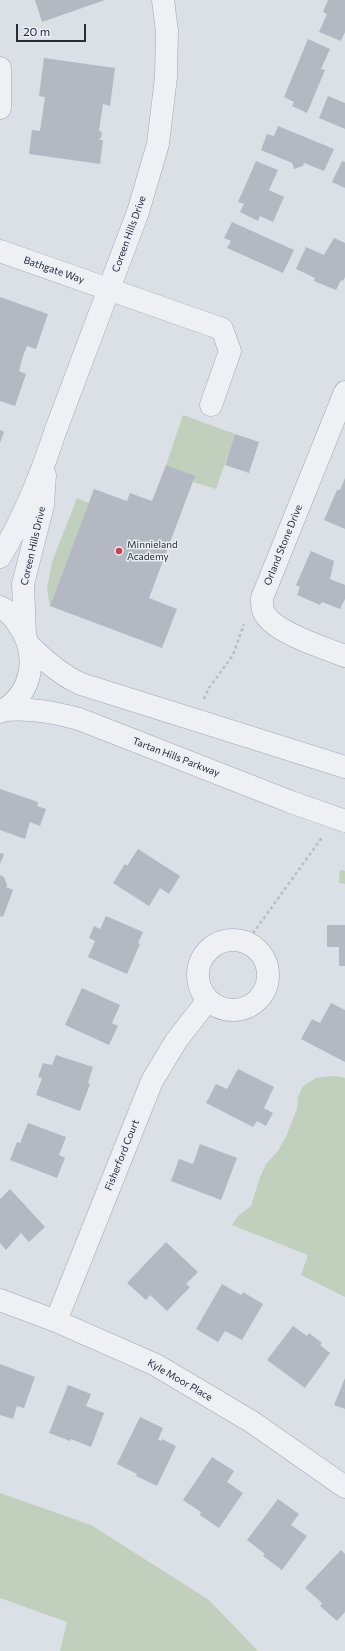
<!DOCTYPE html>
<html>
<head>
<meta charset="utf-8">
<style>
	body { margin:0 }
	#map { position:relative; width:345px; height:1651px; overflow:hidden; background:#dbdfe6; font-family:Commissioner,sans-serif }
	canvas { display:block }
	.scale { position:absolute; left:16px; top:24px; width:70px; height:18px; box-sizing:border-box; border:2px solid #252d3c; border-top:0; padding-left:5px; font-size:12px; line-height:14px; white-space:nowrap; color:#252d3c; -webkit-text-stroke:3px #ebeef4; paint-order:stroke }
</style>
</head>
<body>
<div id="map">
<canvas width="345" height="1651"></canvas>
<div class="scale">20 m</div>
</div>
<script>
const context = document.querySelector('canvas').getContext('2d');
context.lineJoin = 'round';
function paint(path, color) { context.fillStyle = color; context.fill(path, 'evenodd'); }
function trace(path, color, width, dash) { context.strokeStyle = color; context.lineWidth = width; context.lineCap = dash ? 'butt' : 'round'; context.setLineDash(dash || []); context.stroke(path); }
function write(font, color, halo, rows, align = 'center') {
  context.font = font + ' Commissioner,sans-serif'; context.lineWidth = 3; context.setLineDash([]); context.textBaseline = 'middle'; context.strokeStyle = halo; context.fillStyle = color; for (const [text, x, y, turn = 0] of rows) {
    context.save(); context.translate(x, y); context.rotate((+turn || 0) * Math.PI / 180); context.textAlign = isNaN(turn) ? turn : align; if (halo) context.strokeText(text, 0, 0); context.fillText(text, 0, 0); context.restore();
  }
}
const green = new Path2D(`
	M183,415L235,434L216,489L193,482L194,476L166,465Z
	M77,498L89,503L50,606L47,588L52,562Z
	M340,870L345,871V884L339,883Z
	M334,1076L345,1078V1297L301,1275L308,1255L232,1225L238,1216L251,1206L260,1177L266,1164L278,1151L287,1134L297,1109L298,1097L303,1086L316,1078Z
	M0,1493L91,1525L209,1600L258,1651H60L67,1622L0,1598Z`);
const building = new Path2D(`
	M35,0H105L42,22Z
	M328,0H345V32L341,41L319,32L327,14L323,12Z
	M308,39L330,49L321,69L325,70L307,113L292,106L294,102L284,97Z
	M44,58L115,68L110,106L103,104L99,130L102,133L101,138L98,140H103L100,164L29,154L32,130L40,131L45,97L39,96Z
	M328,96L345,103V129L319,118Z
	M278,126L334,149L324,171L304,163L303,166L294,169L292,163L261,150L267,134L274,136Z
	M256,161L278,170L269,190L284,197L273,222L260,216L258,221L240,212L244,204L238,202Z
	M342,161L345,162V188L332,182Z
	M232,222L294,250L283,273L227,248L231,241L224,238Z
	M334,238L345,243V277L343,281L341,280L336,290L314,281L315,278L296,269L306,247L324,255Z
	M0,297L48,314L36,349L27,346L23,356L19,371L26,374L15,406L0,401Z
	M0,430L4,432L0,443Z
	M235,434L259,442L249,473L225,465Z
	M166,465L195,476L149,598L177,609L162,648L50,606L94,489L127,501L130,493L152,501Z
	M345,478V529L324,520L337,490H340Z
	M311,551L334,561L330,579L345,585V599L340,609L322,602L320,605L297,595L300,587L296,585Z
	M0,789L38,802L37,806L46,809L40,826L30,822L25,839L0,830Z
	M138,849L180,876L169,894L160,888L149,906L113,883L125,864L127,866Z
	M0,853L4,854L0,864Z
	M0,875L4,877L7,885L6,887L13,890L3,917L0,916Z
	M106,916L143,932L138,943L140,944L127,974L88,957L95,941L89,938L94,926L100,929Z
	M327,925H345V966H339V947H327Z
	M82,988L120,1005L112,1023L118,1026L109,1045L65,1025Z
	M331,1003L345,1010V1062L301,1039L312,1019L320,1023Z
	M56,1055L93,1067L88,1083L90,1084L80,1111L36,1095L42,1078L38,1077L43,1063L52,1065Z
	M238,1069L274,1087L264,1108L273,1113L266,1126L257,1121L253,1127L206,1103L216,1084L227,1089Z
	M28,1123L66,1137L59,1155L65,1158L57,1178L10,1160L17,1142L20,1143Z
	M200,1144L237,1158L221,1200L171,1181L179,1159L193,1164Z
	M10,1189L45,1227L29,1242L21,1233L6,1250L0,1243V1199Z
	M166,1242L198,1272L186,1284L190,1287L167,1311L150,1295L146,1300L127,1283Z
	M222,1284L241,1295L243,1292L263,1304L242,1340L225,1331L218,1342L196,1329Z
	M293,1326L307,1336L309,1333L322,1343L320,1345L330,1353L305,1388L267,1360Z
	M0,1364L35,1377L24,1408L17,1406L13,1419L0,1415Z
	M345,1378V1409L334,1405Z
	M68,1385L91,1394L86,1406L104,1413L91,1447L71,1439L70,1441L49,1433Z
	M140,1417L163,1428L158,1440L161,1441L162,1439L176,1446L157,1486L136,1476L137,1474L117,1464Z
	M212,1457L234,1471L227,1482L243,1493L219,1528L200,1515L201,1512L183,1500Z
	M278,1499L299,1514L291,1525L307,1536L282,1570L263,1556L265,1554L247,1540Z
	M341,1550L345,1554V1612L337,1621L320,1606L322,1603L305,1588Z`);
const path = new Path2D(`
	M204,699L209,688L233,655L244,624
	M246,943L323,836`);
const minor = new Path2D(`
	M0,68V108
	M0,251L222,329L230,351L211,405
	M345,392L262,598C262,602 262,607 263,610C270,632 325,648 345,656
	M0,557C22,521 42,472 55,432L138,212L158,144L166,77L167,31L163,0
	M0,607C8,610 13,617 18,624C39,653 34,694 0,712
	M25,634L23,584L43,505L45,475
	M29,645C45,661 61,675 81,684L345,767
	M4,710C33,708 52,712 79,719L291,802L345,821
	M198 975a35 35 0 1 1 70 0a35 35 0 1 1-70 0Z
	M0,1300L56,1321L156,1365L252,1422L345,1487
	M56,1321L152,1081L176,1041L208,1000`);
const markers = [
	[119,551,4,"#cd3e52"]
];
const streetNames = [
	["Coreen Hills Drive",129,234,-70],
	["Bathgate Way",54,270,19],
	["Orland Stone Drive",283,545,-68],
	["Coreen Hills Drive",33,546,-77],
	["Tartan Hills Parkway",176,757,21],
	["Fisherford Court",122,1155,-68],
	["Kyle Moor Place",180,1380,30]
];
const poiNames = [
	["Minnieland",127,545],
	["Academy",127,557]
];
paint(green, '#c1d0bc');
paint(building, '#b3b8c3');
trace(minor, '#a1a6b0', 23);
trace(path, '#babdc4', 2.5, [3, 3]);
trace(minor, '#eef0f4', 22);
for (const [x, y, r, color] of markers) { const dot = new Path2D(); dot.arc(x, y, r, 0, 2 * Math.PI); context.fillStyle = color; context.fill(dot); trace(dot, '#ebeef4', 1.5); }
write('10px', '#252d3c', '#ebeef4', streetNames);
write('10px', '#252d3c', '#ebeef4', poiNames, 'left');
</script>
</body>
</html>
